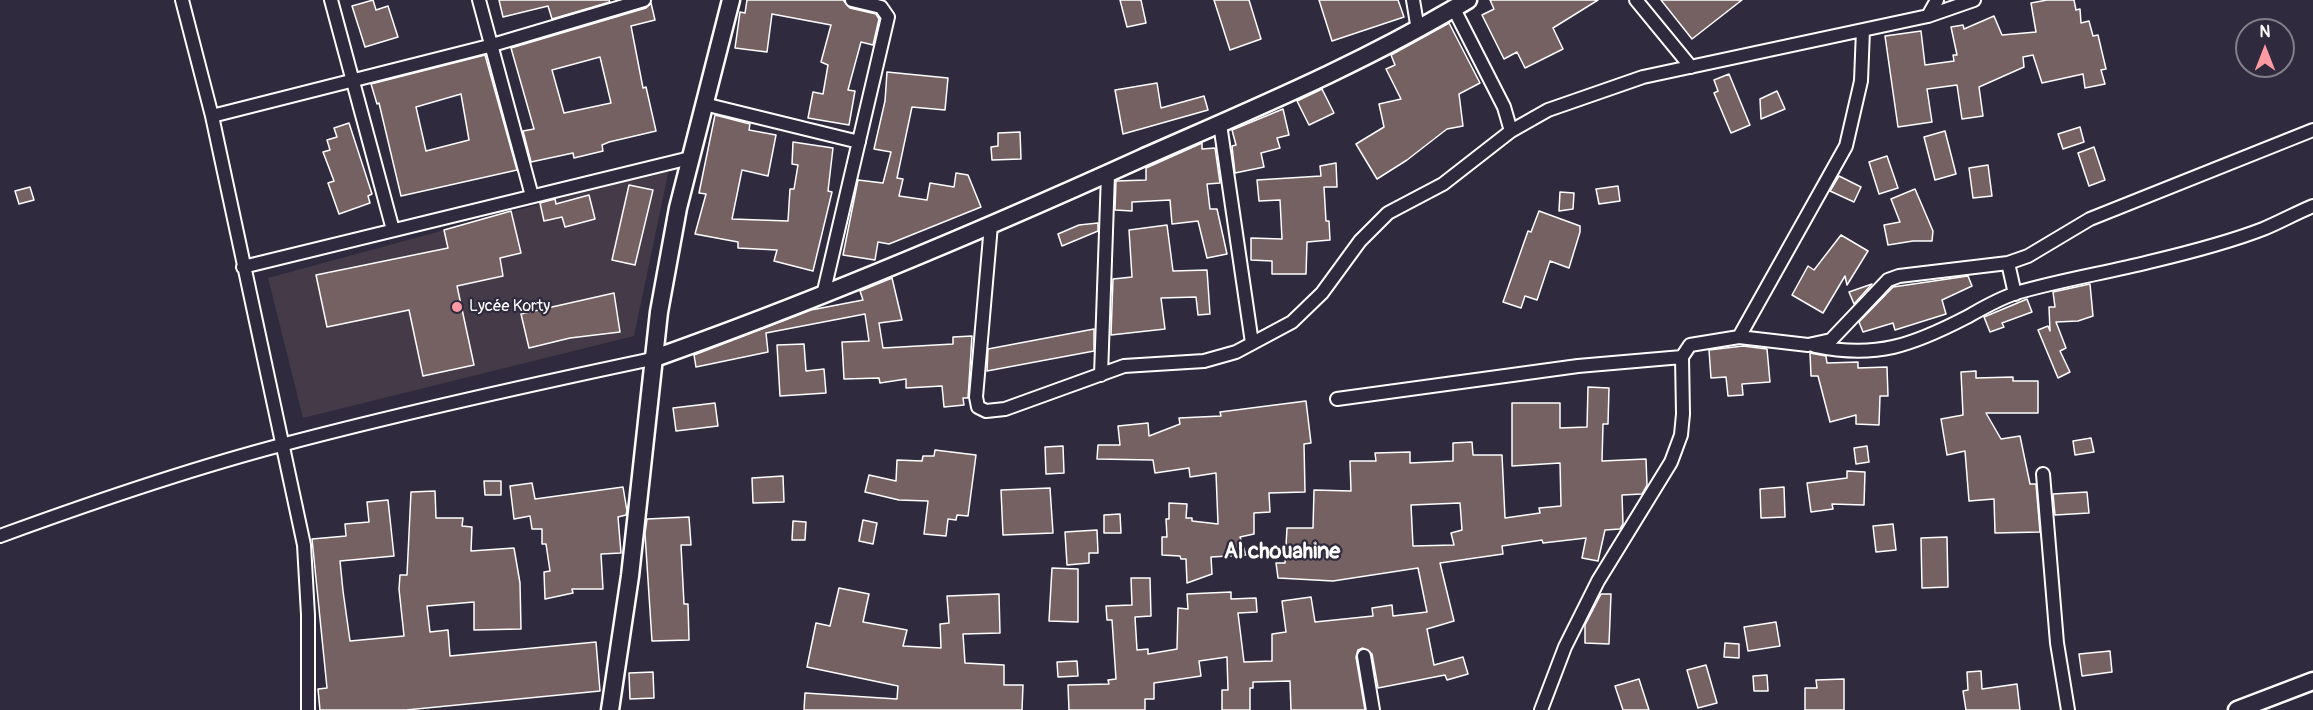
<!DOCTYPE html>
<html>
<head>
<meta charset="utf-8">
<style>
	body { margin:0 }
	#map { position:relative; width:2313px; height:710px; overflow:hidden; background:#2f2a3d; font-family:Pangolin,sans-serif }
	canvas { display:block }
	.north { position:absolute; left:2235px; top:18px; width:60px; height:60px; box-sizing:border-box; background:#2f2a3d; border:2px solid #827f8b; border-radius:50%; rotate:0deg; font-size:16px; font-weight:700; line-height:24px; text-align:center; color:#fff }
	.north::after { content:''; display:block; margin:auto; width:21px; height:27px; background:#ff9aa2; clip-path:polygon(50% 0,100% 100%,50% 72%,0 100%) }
</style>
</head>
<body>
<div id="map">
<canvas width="2313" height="710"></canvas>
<div class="north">N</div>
</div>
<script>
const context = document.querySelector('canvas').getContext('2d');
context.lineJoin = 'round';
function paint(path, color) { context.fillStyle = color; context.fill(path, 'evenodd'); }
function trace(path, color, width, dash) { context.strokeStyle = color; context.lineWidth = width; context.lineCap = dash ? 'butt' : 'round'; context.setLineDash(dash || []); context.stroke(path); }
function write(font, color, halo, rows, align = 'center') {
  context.font = font + ' Pangolin,sans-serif'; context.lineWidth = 4.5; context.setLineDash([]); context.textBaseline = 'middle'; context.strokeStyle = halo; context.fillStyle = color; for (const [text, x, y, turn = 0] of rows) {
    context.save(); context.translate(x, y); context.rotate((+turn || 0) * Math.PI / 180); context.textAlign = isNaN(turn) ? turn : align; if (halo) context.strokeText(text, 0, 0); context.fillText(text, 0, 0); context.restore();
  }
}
const built = new Path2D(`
	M669,169L634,336L303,418L268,278Z`);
const building = new Path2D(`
	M373,0L376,10L388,6L398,37L365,47L352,6Z
	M499,0H609L610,2L552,19L548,6L503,17Z
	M747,0H843L850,8L876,14L879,19L873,45L861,42L848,90L855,91L849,125L808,118L813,92L823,94L828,65L821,62L831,25L772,14L767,52L735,48L740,12L745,13Z
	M1120,0H1141L1146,23L1127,27Z
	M1214,0H1249L1261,39L1230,50Z
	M1319,0H1398L1404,17L1332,41Z
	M1490,0H1598L1553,28L1563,49L1525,68L1517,52L1504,59L1482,15L1494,9Z
	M1661,0H1742L1692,39Z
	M2047,0H2074L2076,10L2080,9L2081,23L2089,21L2093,36L2098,35L2106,69L2101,70L2105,84L2085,88L2083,74L2042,83L2033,55L2023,57L2024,67L1979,87L1983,116L1962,119L1957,85L1927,89L1932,122L1898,127L1885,36L1921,31L1925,65L1954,61L1953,55H1957L1951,27L1963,25L1964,29L1994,16L2002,35L2036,32L2031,3Z
	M651,3L655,20L631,26L643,88L646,87L656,131L609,142L602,145L603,151L574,158L573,153L531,162L523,131L534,129L511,48L646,8ZM600,57L611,103L564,113L552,70Z
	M1449,23L1480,83L1459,94L1463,126L1447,129L1407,160L1377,179L1356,144L1384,127L1379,104L1401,99L1386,69L1395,65L1391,55Z
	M485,55L517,170L401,196L379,103L377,104L371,84ZM461,94L469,140L426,151L416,107Z
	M887,72L948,78L945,110L912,107L897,178L903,179L899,196L927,200L930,183L954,187L956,173L968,175L981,207L889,244L878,242L875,260L843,255L858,180L883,183L891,152L874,149L885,101Z
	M1729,74L1750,125L1731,133L1714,93L1718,91L1714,80Z
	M1157,83L1161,108L1204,96L1208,110L1123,134L1115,90Z
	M1322,89L1334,113L1309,125L1297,101Z
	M1777,91L1785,109L1761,119L1760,99Z
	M1283,109L1289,135L1277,138L1280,148L1261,153L1264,167L1235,173L1232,146L1236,145L1232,130Z
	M715,115L750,124L749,130L776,135L768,176L742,170L732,219L788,221L790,189H794L798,165L792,164L793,142L833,148L828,191L832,192L813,271L774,261L777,250L738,248V242L695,234L706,194L699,193Z
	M349,123L372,194L368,196L370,203L339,214L328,183L334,181L323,152L330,150L327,140L337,137L334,128Z
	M2080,127L2084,142L2063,149L2058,134Z
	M1945,131L1956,174L1935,180L1924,137Z
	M1020,132L1021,159L992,160L991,147L998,146V133Z
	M1202,143V149L1215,148L1220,183L1207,184L1210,209H1217L1227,254L1207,258L1198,221L1172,224L1170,200L1132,202V211L1115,210L1116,181L1146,180V168Z
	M2094,147L2105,180L2089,186L2078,153Z
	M1887,156L1898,188L1879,194L1869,162Z
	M1336,163L1337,187H1324L1326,221H1329L1330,240L1307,242L1306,274H1272V261L1251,260V238L1282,239L1280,200L1259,201L1257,180L1321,176L1320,166Z
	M1988,165L1992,196L1973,198L1969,168Z
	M1839,176L1861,187L1854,202L1830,191Z
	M629,185L653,190L635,265L612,260Z
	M1618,186L1620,201L1599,204L1596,189Z
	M30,187L34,200L19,204L15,191Z
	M1915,189L1933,231L1932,241H1913L1888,245L1884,225L1900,222L1891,199Z
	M1560,192L1574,193L1573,209L1559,211Z
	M589,195L595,219L565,227L562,217L544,221L540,203L555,199L556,204Z
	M511,211L521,253L500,258L503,276L457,286L474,365L423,376L409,310L327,327L316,275L448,248L444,230Z
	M1539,211L1580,226V232L1569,268L1550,261L1537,300L1525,296L1521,308L1503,302L1528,231L1531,232Z
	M1098,223V231L1062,246L1058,234L1079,225Z
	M1167,225L1173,271L1207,270L1210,314L1198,315L1196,297L1161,298L1165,329L1111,335L1113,279L1132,277L1129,230Z
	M1841,235L1868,251L1847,285L1845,276L1823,313L1792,295L1808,266L1814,270Z
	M1968,276L1972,286L1942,300L1946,314L1895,330L1893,323L1863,332L1859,322L1893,287Z
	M892,278L902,320L879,323L883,348L953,344V337L972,336L968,398H963L964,405L944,407L942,386L906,388V379L880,383L879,378L844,379L842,342L869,341L865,314L766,333L768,352L696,367L694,355L811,310L863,300L860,291Z
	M1872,284L1854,304L1849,292Z
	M2090,284L2093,316L2078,321L2056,322L2066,348L2060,351L2070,372L2058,378L2038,330L2048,326L2050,331L2049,307H2055L2053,292Z
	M614,293L620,332L570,338L529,348L521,314Z
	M2027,299L2032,312L2002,323L2004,327L1990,332L1984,317Z
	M1094,329V351L987,371L988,349Z
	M804,344L806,371L824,369L826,393L780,396L777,345Z
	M1743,346L1767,349L1770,382L1742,384L1743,395L1728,396L1726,377L1711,378L1709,350Z
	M1810,353L1826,356L1827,363L1858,362V368L1887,367L1888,396H1880L1879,425L1856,424V415L1830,422L1818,376H1811Z
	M1976,371V378L2013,377V381H2038V413H1986L2001,439L2020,436L2030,484H2036L2040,532L1995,533L1994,499L1969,501L1965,451L1947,455L1941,419L1963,415L1961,372Z
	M1588,387L1609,388L1608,424H1603L1602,461L1646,459L1647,485L1642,494L1622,495L1623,524L1620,529L1605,530L1598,561L1582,558L1586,538L1543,543L1542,540L1502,546L1503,554L1440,563L1454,621L1427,629L1434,665L1463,657L1468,674L1447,680L1445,675L1378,688L1372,654L1363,648L1358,650L1356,657L1365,710H1291L1290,681L1253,682V688H1250V710H1222V690H1228L1227,657L1199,661L1201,676L1154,683V699H1145V710H1069L1068,685L1109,684L1108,680L1116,679L1112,620H1107L1106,606L1132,605L1131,578H1150L1151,616L1135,617L1137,650L1148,649V654L1177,649L1178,608L1188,609L1187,594L1231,592V599L1256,598L1257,612L1238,613L1244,662L1272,661V634L1286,632L1282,601L1311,597L1315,622L1373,616L1372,608L1392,605L1393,616L1427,612L1418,568L1333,581L1278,578L1276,563H1285L1287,528H1313L1314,490L1351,491L1350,461H1376L1375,453L1410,452V463L1453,461V443L1472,442L1473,455H1502L1505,518L1540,513L1539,508L1561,506L1560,463L1512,466V403H1560V428L1587,427ZM1460,503L1462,530L1451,533L1454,545L1413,546L1411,505Z
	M1306,401L1311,443L1304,444L1305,492L1269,493L1270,512L1254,513V534L1240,537L1246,555L1211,557L1212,574L1187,583L1186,559H1181L1180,556L1162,555V537H1167L1166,519H1169V503L1187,504L1186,518H1192V521L1218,524L1216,473L1190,477L1189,468L1155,473L1153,460L1097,459L1098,445H1120L1118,426L1148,423L1149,436L1180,424L1179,418L1221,416L1220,412Z
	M715,403L718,426L676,431L673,408Z
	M2091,438L2094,452L2075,455L2073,441Z
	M1063,446L1064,473L1046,474L1045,447Z
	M1867,446L1869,462L1856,464L1854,448Z
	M935,450L976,455L968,516L957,515L956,520L948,519L946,536L924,534L928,501L899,500L865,492L869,475L896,481L897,460L922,461L923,456H934Z
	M1847,471L1865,472L1864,505L1832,504L1833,509L1811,512L1807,483L1847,478Z
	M783,476L784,502L753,503L752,478Z
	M484,481H501V495H485Z
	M532,483L535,499L623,487L627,511L626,515L618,517L621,553L601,554L603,589H572L573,593L545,599L544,572L550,571L546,544H542V529H532L530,516L514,519L510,486Z
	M1784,487L1785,517L1761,518L1760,489Z
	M1050,488L1053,533L1003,535L1001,490Z
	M435,491L436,518H463L462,526L472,527L471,551L514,548L520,583L521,629L474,630V602L427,606L430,632L448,630L450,656L596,642L600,691L406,710H320L318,689L327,688L312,539L346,536L345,524L369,522L367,502L388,500L394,556L340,561L343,591L350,641L404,636L399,589L400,575H407L411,492Z
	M2087,492L2089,513L2055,515L2053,494Z
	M1120,514L1121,533H1104V515Z
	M689,517L691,545H681L684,604H688L689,640L652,641L645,534L647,519Z
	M863,520L877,523L873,544L859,541Z
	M793,521L806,522L805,540H792Z
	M1893,524L1896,550L1876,552L1873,526Z
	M1097,530L1098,553H1089V563L1067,565L1065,532Z
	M1947,537L1948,587L1922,588L1921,538Z
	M1052,568L1078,569V622L1049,621Z
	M839,588L869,594L863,622L907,630L903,646L941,648L940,624L949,623L947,596L999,594L1000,633L963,634L965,663L1004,665V685H1023L1022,710H804L805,693L897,699L898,686L807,667L816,623L830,626Z
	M1601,594H1611L1609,644L1585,643V625Z
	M1776,622L1780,646L1748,651L1744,627Z
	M1725,643L1739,644V658L1724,657Z
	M2110,651L2112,672L2082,676L2079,654Z
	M1077,661L1078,676L1058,677L1057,662Z
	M1706,665L1717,703L1698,708L1687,670Z
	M1981,671L1982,689L2017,684L2020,710H1966L1963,691L1968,690L1967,672Z
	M653,672L654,698L630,699L629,673Z
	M1767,675L1768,691H1754L1753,676Z
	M1639,679L1649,710H1623L1615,686Z
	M1844,679V710H1805V688H1817L1816,680Z`);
const minor = new Path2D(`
	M182,0L212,116L304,545L308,615V710
	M331,0L393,230
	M479,0L532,196
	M1413,0L1418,30
	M1636,0L1691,67
	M1454,9L1504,107L1511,131
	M1928,16L1937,0
	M704,104L859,142
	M212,116L489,46L644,0
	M1220,124L1252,343
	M991,225L976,397L978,407L986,411L1005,409L1124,366L1204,361L1236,352L1292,322L1322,293L1360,241L1388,213L1443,184L1511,131L1548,110L1643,77L1928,16L1974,0
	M2008,263L2015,294
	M243,267L690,158
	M823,295L888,17L881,7L852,0
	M1739,337L1846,146L1861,81L1863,30
	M1815,346C1876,359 1913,345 1967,317C1983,308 1998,299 2016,293C2060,280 2105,273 2149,262C2187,253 2227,243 2263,229C2280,222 2296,213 2313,206
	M1101,375L1108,174
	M1337,399L1578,366L1682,357
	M2043,474L2057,643L2068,710
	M0,536C93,502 189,469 285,444C406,412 529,385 652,359
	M1364,656L1373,710
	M1541,710L1565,647L1598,581L1671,462L1681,435L1683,414L1682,357L1690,345L1739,337L1808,345L1831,340L1888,280L1899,276L2008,263L2028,256L2090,219L2313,130`);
const tertiary = new Path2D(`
	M652,359C819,300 981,231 1142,158C1253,109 1364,63 1468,0
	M610,710L630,576L659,312L678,208L731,0
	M2237,710L2313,681`);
const markers = [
	[457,307,6,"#ff9aa2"]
];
const poiNames = [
	["Lycée Korty",469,307]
];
const districtNames = [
	["Al chouahine",1282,552]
];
paint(built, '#443a48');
paint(building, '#756062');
trace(building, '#fff', 1.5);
trace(minor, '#fff', 16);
trace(tertiary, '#fff', 21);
trace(minor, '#2f2a3d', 12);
trace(tertiary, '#2f2a3d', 16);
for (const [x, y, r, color] of markers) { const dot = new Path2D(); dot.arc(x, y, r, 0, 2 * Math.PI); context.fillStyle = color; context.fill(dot); trace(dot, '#2f2a3d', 2); }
write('16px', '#fff', '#2f2a3d', poiNames, 'left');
write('bold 22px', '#fff', '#2f2a3d', districtNames);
</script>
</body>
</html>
